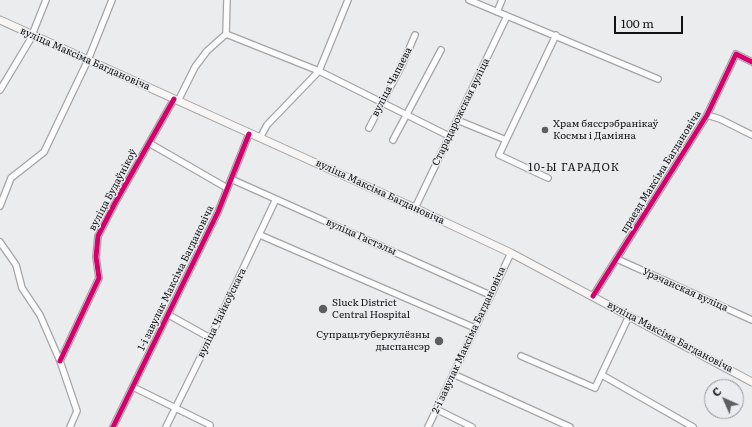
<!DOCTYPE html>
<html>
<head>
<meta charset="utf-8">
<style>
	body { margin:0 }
	#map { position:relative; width:752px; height:427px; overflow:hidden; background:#ebecee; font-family:Literata,serif }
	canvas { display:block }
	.north { position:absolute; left:704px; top:379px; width:40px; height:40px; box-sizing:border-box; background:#eaecef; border:1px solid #949597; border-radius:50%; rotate:315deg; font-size:11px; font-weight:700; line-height:16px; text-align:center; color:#121213 }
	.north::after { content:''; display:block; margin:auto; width:14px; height:18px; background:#5e5e60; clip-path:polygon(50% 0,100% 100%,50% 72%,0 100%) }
	.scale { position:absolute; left:614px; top:16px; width:69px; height:18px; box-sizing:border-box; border:2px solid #121213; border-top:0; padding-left:5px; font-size:12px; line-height:14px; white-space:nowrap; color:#121213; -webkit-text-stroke:3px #eaecef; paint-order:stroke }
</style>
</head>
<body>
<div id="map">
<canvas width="752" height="427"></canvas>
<div class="north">С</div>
<div class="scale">100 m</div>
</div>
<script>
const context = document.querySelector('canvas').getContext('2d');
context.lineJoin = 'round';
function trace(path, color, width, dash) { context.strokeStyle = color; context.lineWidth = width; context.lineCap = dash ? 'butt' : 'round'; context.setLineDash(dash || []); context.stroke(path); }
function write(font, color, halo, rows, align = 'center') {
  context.font = font + ' Literata,serif'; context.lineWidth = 3; context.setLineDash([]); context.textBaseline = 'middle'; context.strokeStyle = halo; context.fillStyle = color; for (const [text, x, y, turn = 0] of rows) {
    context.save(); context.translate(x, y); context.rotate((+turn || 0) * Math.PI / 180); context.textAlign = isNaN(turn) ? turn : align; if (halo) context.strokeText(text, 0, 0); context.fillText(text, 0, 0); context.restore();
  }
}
const minor = new Path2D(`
	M469,0L658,79
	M497,12L502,0
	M226,34L319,71L449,136
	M0,90L30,40L46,0
	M178,101L195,67L207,51L226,34L227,0
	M707,115L720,119L752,135
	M457,120L506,140L499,155L548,178
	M369,128L402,65L415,35
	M260,138L267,125L319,71L348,0
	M393,140L441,50
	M506,140L556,35
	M149,143L227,188
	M231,179L490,295
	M0,206L11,178L44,152L88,60L112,0
	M415,208L507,16
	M260,235L475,328
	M0,242L16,265L22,288L40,315L60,361L77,411L70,427
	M617,259L752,320
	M593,296L707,115L736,54L752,62
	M169,315L210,338
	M521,356L595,388L629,316
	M60,361L99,278L96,257L98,236L115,203L174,99
	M453,374L570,427
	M602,375L693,427
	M133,387L210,425V427
	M436,409L472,427
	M113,427L218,212L249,134
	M166,427L210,338L276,199
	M428,427L511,253`);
const secondary = new Path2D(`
	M0,20L415,208L511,253L752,382`);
const cycleway = new Path2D(`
	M593,296L707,115L736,54L752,62
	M60,361L99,278L96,257L98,236L115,203L174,99
	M113,427L218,212L249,134`);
const markers = [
	[545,130,4,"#5e5e60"],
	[323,309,5,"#5e5e60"],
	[439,341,5,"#5e5e60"]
];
const streetNames = [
	["вуліца Максіма Багдановіча",85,59,24],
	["вуліца Чапаева",392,82,-63],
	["Старадарожская вуліца",461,112,-64],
	["праезд Максіма Багдановіча",661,172,-58],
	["вуліца Будаўнікоў",113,190,-62],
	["вуліца Максіма Багдановіча",380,192,25],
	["вуліца Гастэлы",361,237,24],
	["1-і завулак Максіма Багдановіча",176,278,-64],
	["Урэчанская вуліца",685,290,24],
	["вуліца Чайкоўскага",222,313,-64],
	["вуліца Максіма Багдановіча",670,337,28],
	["2-і завулак Максіма Багдановіча",469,340,-65]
];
const poiNames = [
	["Храм бяссрэбранікаў",553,124],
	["Космы і Даміяна",553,136],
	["Sluck District",332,303],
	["Central Hospital",332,315],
	["Супрацьтуберкулёзны",430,335,"right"],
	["дыспансэр",430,347,"right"]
];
const neighbourhoodNames = [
	["10-Ы ГАРАДОК",574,168]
];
trace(minor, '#a4a4a6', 8);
trace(secondary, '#a4a4a6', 9);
trace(minor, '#fcfcfc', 5.5);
trace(secondary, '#f8f6f4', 7);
trace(cycleway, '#d6006c', 5);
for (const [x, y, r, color] of markers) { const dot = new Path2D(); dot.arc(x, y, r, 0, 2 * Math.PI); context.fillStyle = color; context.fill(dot); trace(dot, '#eaecef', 1.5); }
write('10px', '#121213', '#eaecef', streetNames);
write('10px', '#121213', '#eaecef', poiNames, 'left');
context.letterSpacing = '1px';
write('11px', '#121213', '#eaecef', neighbourhoodNames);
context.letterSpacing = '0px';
</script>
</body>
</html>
